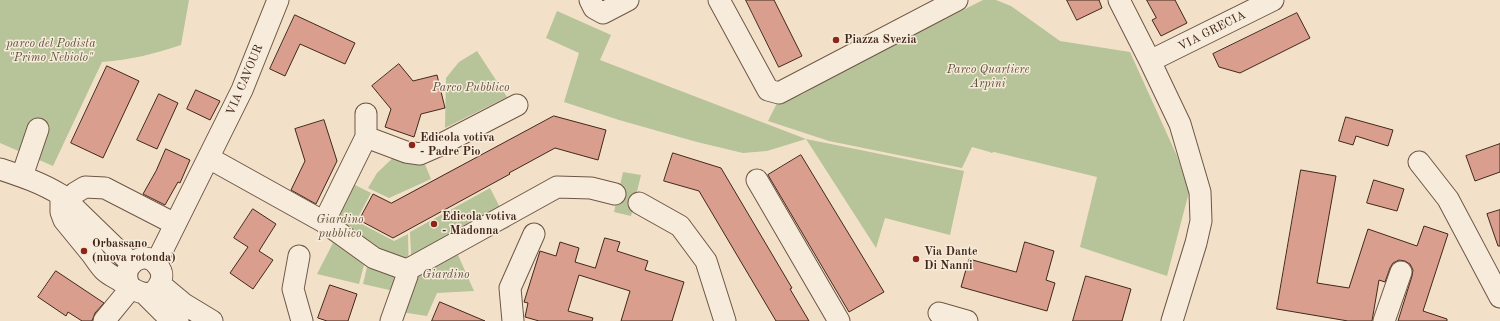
<!DOCTYPE html>
<html>
<head>
<meta charset="utf-8">
<style>
	body { margin:0 }
	canvas { display:block; background:#f2e1c8 }
</style>
</head>
<body>
<canvas width="1500" height="321"></canvas>
<script>
const context = document.querySelector('canvas').getContext('2d');
context.lineJoin = 'round';
function paint(path, color) { context.fillStyle = color; context.fill(path, 'evenodd'); }
function trace(path, color, width, dash) { context.strokeStyle = color; context.lineWidth = width; context.lineCap = dash ? 'butt' : 'round'; context.setLineDash(dash || []); context.stroke(path); }
function write(font, color, halo, rows, align = 'center') {
  context.font = font + ' "Old Standard TT",serif'; context.lineWidth = 3; context.setLineDash([]); context.textBaseline = 'middle'; context.strokeStyle = halo; context.fillStyle = color; for (const [text, x, y, turn = 0] of rows) {
    context.save(); context.translate(x, y); context.rotate((+turn || 0) * Math.PI / 180); context.textAlign = isNaN(turn) ? turn : align; if (halo) context.strokeText(text, 0, 0); context.fillText(text, 0, 0); context.restore();
  }
}
const green = new Path2D(`
	M0,0H189L181,45C153,54 131,60 102,62L53,166L0,143Z
	M983,0H996L1011,6L1060,41L1130,52L1177,156L1189,192L1167,276L1080,247L1097,177L994,152L991,153L990,152L972,147L962,168L829,141L768,121L777,103L803,94L833,75Z
	M557,11L611,35L600,60L806,139L964,171L950,235L885,218L876,248L806,139L767,151L743,153L697,142L619,120L564,102L579,53L546,38Z
	M477,51L507,97L445,128L446,78L459,62Z
	M398,153L424,162L431,179L389,198L368,188L377,173Z
	M623,172L641,175L631,216L614,212Z
	M347,181L371,193L356,221L394,241L408,234L409,279L412,272L410,232L490,188L510,227L446,257L458,255L474,291L437,293L427,316L401,312L398,292L363,284L367,267L364,265L359,284L317,274L333,243L317,232Z`);
const building = new Path2D(`
	M746,0H774L802,56L779,67Z
	M1067,0H1099L1102,8L1077,20Z
	M1147,0H1175L1187,23L1161,36L1152,20L1156,18Z
	M1297,13L1310,38L1240,73L1219,67L1213,54Z
	M295,15L355,43L345,64L300,44L285,76L270,69Z
	M399,64L413,81L437,75L445,108L421,114L414,137L385,127L391,109L372,86Z
	M107,66L139,81L103,158L71,143Z
	M196,90L220,101L210,120L187,109Z
	M159,94L178,103L157,149L137,140Z
	M554,116L606,130L598,160L555,148L509,173L510,174L393,238L359,220L373,194L391,203Z
	M1346,117L1393,130L1388,146L1356,136L1353,145L1339,141Z
	M324,120L337,161L316,204L291,190L305,161L295,129Z
	M1500,144V172L1475,181L1466,156Z
	M166,149L190,160L180,183L178,182L165,205L143,194L156,171Z
	M673,153L721,168L792,288L790,289L809,321H776L699,191L664,181Z
	M801,155L884,292L849,312L768,175Z
	M1301,170L1336,176L1317,283L1349,288L1368,229L1417,246L1424,226L1448,234L1423,311L1447,319V321H1398L1412,276L1413,270L1410,264L1405,261L1399,260L1393,263L1390,268L1385,282L1379,280L1372,321H1348L1277,309Z
	M1374,180L1404,189L1397,211L1367,203Z
	M253,209L276,224L259,251L273,260L253,289L230,273L248,247L234,238Z
	M1500,210V246H1498L1487,214Z
	M605,238L620,242L617,251L648,261L645,270L684,282L672,321H621L630,291L579,275L568,311L593,318L592,321H539L525,317L528,303L524,302L540,251L556,256L560,242L579,248L575,262L595,268Z
	M1025,242L1054,251L1046,280L1055,283L1047,311L961,287L969,259L1016,272Z
	M56,271L104,303L95,313L92,321H82L68,312L66,316L38,297Z
	M1086,276L1131,289L1122,321H1073Z
	M330,285L357,294L348,321H327L318,318Z
	M440,302L485,321H432Z`);
const minor = new Path2D(`
	M590,0L594,8L603,13L628,0
	M719,0L768,90L779,93L957,0
	M1119,0L1150,61L1180,124L1200,192L1201,221L1196,243L1172,321
	M1150,61L1273,0
	M366,137L406,152L420,154L436,147L517,105
	M209,158L324,222L374,258L407,270L557,187L591,188L615,194
	M1419,162L1448,199L1500,297
	M0,169C21,176 42,183 61,195L131,263
	M22,176L38,129
	M757,180L839,321
	M75,193L85,187L105,188L175,224
	M61,195V212L64,220C73,231 82,242 91,253C95,258 99,265 104,270C108,274 114,277 119,280C131,288 151,304 160,283C163,277 162,271 158,266C145,246 116,267 131,288
	M639,203L680,226L706,261L725,321
	M324,222L366,137V114
	M299,256L293,289L302,321
	M156,263L242,90L278,0
	M160,284L184,304L212,321
	M144,293L164,313L178,321
	M939,313L967,321
	M104,321L131,288
	M391,321L407,276
	M513,321L510,288L534,234
	M1384,321L1401,272`);
const markers = [
	[836,40,4,"#8f2418"],
	[412,145,4,"#8f2418"],
	[434,224,4,"#8f2418"],
	[84,251,4,"#8f2418"],
	[916,259,4,"#8f2418"]
];
const streetNames = [
	["VIA GRECIA",1212,31,-27],
	["VIA CAVOUR",245,80,-67]
];
const poiNames = [
	["Piazza Svezia",844,40],
	["Edicola votiva",420,138],
	["- Padre Pio",420,152],
	["Edicola votiva",442,217],
	["- Madonna",442,231],
	["Orbassano",92,244],
	["(nuova rotonda)",92,258],
	["Via Dante",924,252],
	["Di Nanni",924,266]
];
const parkNames = [
	["parco del Podista",51,44],
	["\"Primo Nebiolo\"",51,58],
	["Parco Quartiere",988,70],
	["Arpini",988,84],
	["Parco Pubblico",471,88],
	["Giardino",340,220],
	["pubblico",340,234],
	["Giardino",446,275]
];
paint(green, '#b7c399');
paint(building, '#d99e8d');
trace(building, '#42281b', 1);
trace(minor, '#6e5646', 23);
trace(minor, '#f7ecdb', 21);
for (const [x, y, r, color] of markers) { const dot = new Path2D(); dot.arc(x, y, r, 0, 2 * Math.PI); context.fillStyle = color; context.fill(dot); trace(dot, '#f7ecdb', 1.5); }
write('12px', '#42281b', '#f7ecdb', streetNames);
write('bold 12px', '#42281b', '#f7ecdb', poiNames, 'left');
write('italic 12px', '#5f4f3a', '#f7ecdb', parkNames);
</script>
</body>
</html>
